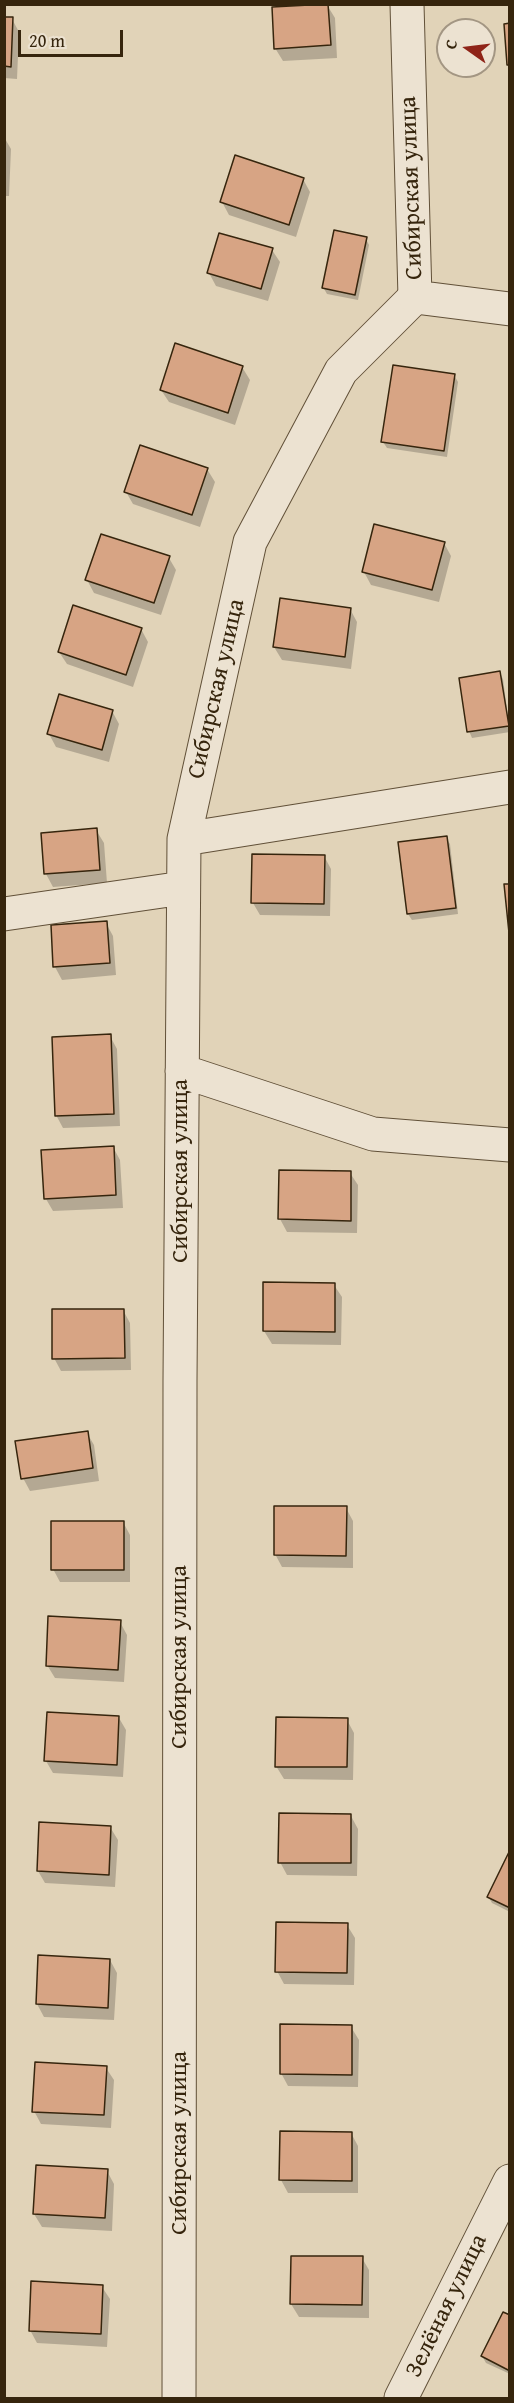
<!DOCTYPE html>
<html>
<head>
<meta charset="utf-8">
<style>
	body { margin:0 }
	#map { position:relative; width:514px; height:2403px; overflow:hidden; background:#e1d3b8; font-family:"Gentium Book Plus",serif }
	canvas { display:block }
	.frame { position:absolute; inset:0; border:6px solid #36250d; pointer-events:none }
	.north { position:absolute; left:436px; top:18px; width:60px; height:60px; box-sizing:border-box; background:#ece2d1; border:2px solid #a39683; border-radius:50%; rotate:284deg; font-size:16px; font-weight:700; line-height:24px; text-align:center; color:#36250d }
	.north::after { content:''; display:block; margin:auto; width:21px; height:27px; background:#8f2418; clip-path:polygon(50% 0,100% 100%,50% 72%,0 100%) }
	.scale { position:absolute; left:18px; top:30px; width:105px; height:27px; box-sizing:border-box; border:3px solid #36250d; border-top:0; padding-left:8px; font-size:18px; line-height:21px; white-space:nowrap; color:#36250d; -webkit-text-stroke:4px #ece2d1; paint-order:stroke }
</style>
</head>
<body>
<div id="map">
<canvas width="514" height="2403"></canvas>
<div class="frame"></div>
<div class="north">С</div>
<div class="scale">20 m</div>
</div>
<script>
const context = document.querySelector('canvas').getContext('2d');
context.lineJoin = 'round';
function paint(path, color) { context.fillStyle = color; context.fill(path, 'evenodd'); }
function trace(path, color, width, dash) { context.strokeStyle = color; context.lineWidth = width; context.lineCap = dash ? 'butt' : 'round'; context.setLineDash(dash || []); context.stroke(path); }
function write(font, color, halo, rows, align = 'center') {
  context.font = font + ' "Gentium Book Plus",serif'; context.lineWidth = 4.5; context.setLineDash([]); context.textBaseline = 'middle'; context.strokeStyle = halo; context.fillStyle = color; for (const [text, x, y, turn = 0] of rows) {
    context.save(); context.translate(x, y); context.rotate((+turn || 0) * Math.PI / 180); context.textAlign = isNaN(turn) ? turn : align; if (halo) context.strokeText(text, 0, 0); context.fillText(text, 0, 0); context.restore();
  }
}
const shadow = new Path2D(`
	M327,5L335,18L337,58L283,61L275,48Z
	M4,19H12L19,32L17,79L4,78Z
	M4,137L11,149L9,196H4Z
	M303,179L310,192L296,237L229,215L222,202Z
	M366,239L369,245L358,300L327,294L323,287Z
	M272,250L280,262L268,301L216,286L209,273Z
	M242,367L250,380L235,425L169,402L161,390Z
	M454,375L458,382L447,457L387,448L383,442Z
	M207,469L215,482L200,527L133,504L126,492Z
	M444,543L451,556L439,602L371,585L364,572Z
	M169,558L176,570L161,615L94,593L87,580Z
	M350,609L357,622L351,669L282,660L274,647Z
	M141,629L148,642L133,687L67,664L59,652Z
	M500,673L503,679L510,732L472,738L469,731Z
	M112,711L119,724L109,762L56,747L49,734Z
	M96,830L104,843L107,883L53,887L46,874L42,834Z
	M446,838L450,844L458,914L412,920L408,914L399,844Z
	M324,856L331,869L330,916L260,915L253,903Z
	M106,923L113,936L116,975L62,980L55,967Z
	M110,1036L117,1049L120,1126L63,1128L56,1115Z
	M113,1147L120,1160L123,1208L53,1211L46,1199Z
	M280,1172L350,1173L358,1185L357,1233L287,1232L280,1219Z
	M264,1284L334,1285L342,1297L341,1345L272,1344L264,1331Z
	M123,1310L130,1323L131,1370L61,1371L54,1358Z
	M87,1433L94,1445L99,1481L30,1491L23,1478Z
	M346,1508L353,1521V1568L282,1567L275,1554Z
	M123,1522L130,1535V1582H60L53,1569Z
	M120,1622L127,1635L124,1682L55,1678L47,1665Z
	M119,1718L126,1730L123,1777L53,1773L46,1761Z
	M347,1720L354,1733L353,1780L284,1779L276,1766Z
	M351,1816L358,1829L357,1876L287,1875L280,1862Z
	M110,1827L118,1840L115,1887L45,1883L38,1871Z
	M510,1855V1912L492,1903L488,1896Z
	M347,1925L355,1938L354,1985L284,1984L277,1971Z
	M110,1960L117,1973L114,2020L44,2017L37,2004Z
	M351,2027L359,2040L358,2087L288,2086L281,2073Z
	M106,2068L114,2080L111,2128L41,2124L34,2111Z
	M351,2133L358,2146V2193H288L281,2180Z
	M107,2171L114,2184L112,2231L42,2227L34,2214Z
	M362,2258L369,2270V2318L299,2317L291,2304Z
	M102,2287L110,2299L107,2347L37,2343L30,2330Z
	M510,2317V2374L486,2363L482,2356Z`);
const building = new Path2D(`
	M328,4L331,45L274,49L272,7Z
	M4,17H13L11,67L4,66Z
	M510,23V65H507L504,24Z
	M235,155L304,178L289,225L220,202Z
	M334,230L367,237L355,295L322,288Z
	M219,233L273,248L261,289L207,273Z
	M175,343L243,366L228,413L160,390Z
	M393,365L455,374L444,451L381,442Z
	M140,445L208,468L192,515L124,492Z
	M374,524L445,542L432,590L362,572Z
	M101,534L170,556L154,603L85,580Z
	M280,598L351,608L345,657L273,647Z
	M73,605L142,628L126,675L58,652Z
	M500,671L509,726L467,732L459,678Z
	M59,694L113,710L102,750L47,734Z
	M97,828L100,870L44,874L41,833Z
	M447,836L456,908L407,914L398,842Z
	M252,854L325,855L324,904L251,903Z
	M504,884H510V933H509Z
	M107,921L110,963L53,967L51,925Z
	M111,1034L114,1114L55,1116L52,1037Z
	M114,1146L116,1195L44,1199L41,1150Z
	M279,1170L351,1171V1221L278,1219Z
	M263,1282L335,1283V1332L263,1331Z
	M52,1309H124L125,1358L52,1359Z
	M88,1431L93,1468L21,1479L15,1441Z
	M274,1506H347L346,1556L274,1555Z
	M51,1521H124V1570H51Z
	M48,1616L121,1620L118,1670L46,1666Z
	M47,1712L119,1716L117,1765L44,1761Z
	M276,1717L348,1718L347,1767H275Z
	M279,1813L351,1814V1863H278Z
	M39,1822L111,1826L109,1875L37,1871Z
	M509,1852L510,1853V1908L487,1897Z
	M276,1922L348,1923L347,1973L275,1972Z
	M38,1955L110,1959L108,2008L36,2004Z
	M280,2024L352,2025V2075L280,2074Z
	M35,2062L107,2066L104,2115L32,2112Z
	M280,2131L352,2132V2181L279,2180Z
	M36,2165L108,2169L105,2218L33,2214Z
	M291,2256H363L362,2305L290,2304Z
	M31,2281L103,2285L101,2334L29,2331Z
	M503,2312L510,2315V2371L481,2356Z`);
const minor = new Path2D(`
	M184,839L510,787
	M4,914L183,888
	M182,1071L373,1134L510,1145
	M179,2398L180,1380L184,839L250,542L341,371L415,297
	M401,2398L510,2181`);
const tertiary = new Path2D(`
	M407,4L415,297L510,309`);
const streetNames = [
	["Сибирская улица",412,188,-92],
	["Сибирская улица",217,689,-77],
	["Сибирская улица",181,1171,-90],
	["Сибирская улица",180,1657,-90],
	["Сибирская улица",180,2143,-90],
	["Зелёная улица",447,2306,-64]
];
paint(shadow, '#0003');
paint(building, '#d7a484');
trace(building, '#36250d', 1.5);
trace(minor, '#615038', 35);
trace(tertiary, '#615038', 35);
trace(minor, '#ece2d1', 33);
trace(tertiary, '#ece2d1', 33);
write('24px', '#36250d', '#ece2d1', streetNames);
</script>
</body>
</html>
